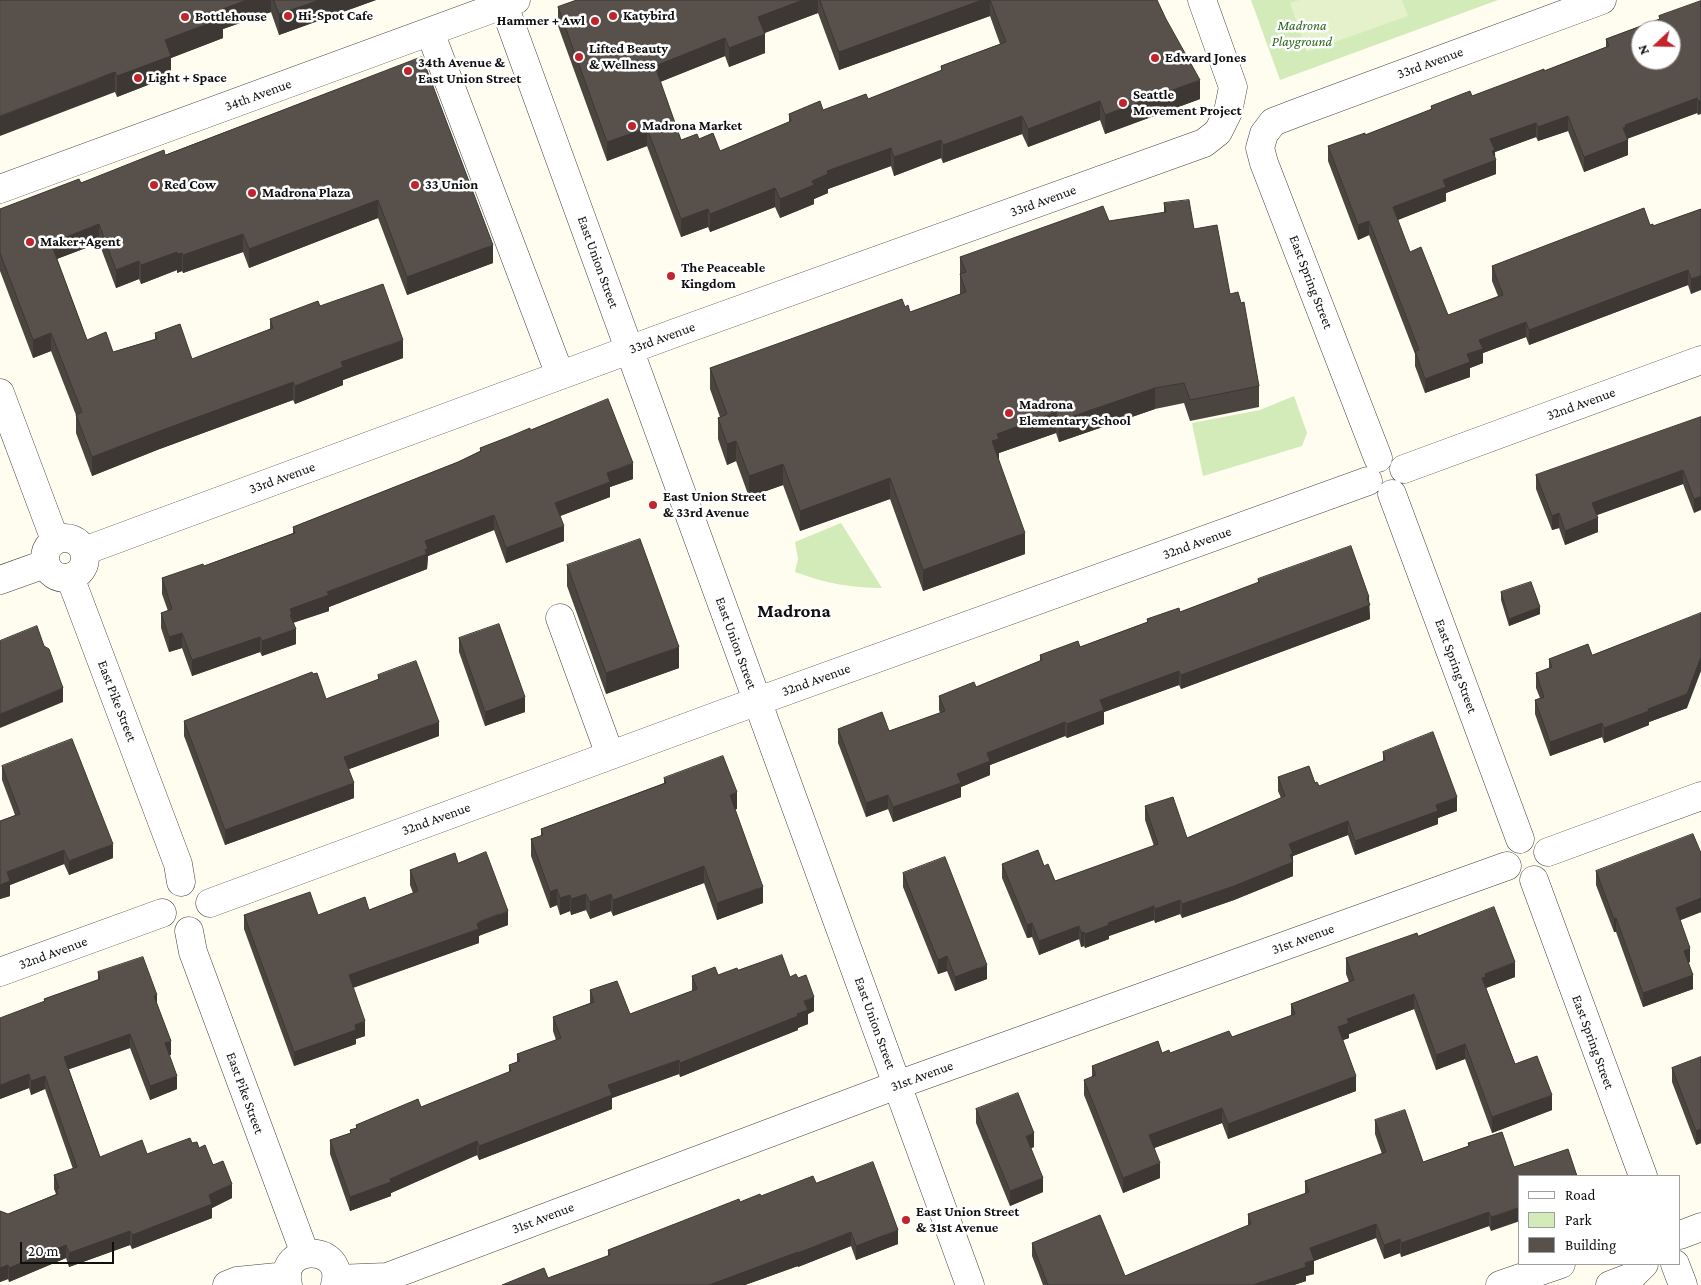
<!DOCTYPE html>
<html>
<head>
<meta charset="utf-8">
<style>
	body { margin:0 }
	#map { position:relative; width:1701px; height:1285px; overflow:hidden; background:#fffcf0; font-family:"Crimson Pro",serif }
	canvas { display:block }
	.legend { position:absolute; left:1518px; top:1175px; width:162px; height:90px; box-sizing:border-box; background:#fff; border:1px solid #9f9f9f; margin:0; padding:6px 9px; list-style:none; font-size:15px; color:#0f0f0f }
	.legend li { display:flex; align-items:center; gap:10px; height:25px }
	.legend b { width:25px; border:1px solid #9f9f9f }
	.north { position:absolute; left:1631px; top:20px; width:50px; height:50px; box-sizing:border-box; background:#fff; border:1px solid #9f9f9f; border-radius:50%; rotate:249deg; font-size:14px; font-weight:700; line-height:20px; text-align:center; color:#0f0f0f }
	.north::after { content:''; display:block; margin:auto; width:18px; height:22px; background:#c0252e; clip-path:polygon(50% 0,100% 100%,50% 72%,0 100%) }
	.scale { position:absolute; left:20px; top:1242px; width:94px; height:22px; box-sizing:border-box; border:2px solid #0f0f0f; border-top:0; padding-left:6px; font-size:15px; line-height:18px; white-space:nowrap; color:#0f0f0f; -webkit-text-stroke:4px #fff; paint-order:stroke }
</style>
</head>
<body>
<div id="map">
<canvas width="1701" height="1285"></canvas>
<ul class="legend">
<li><b style="height:6px;background:#fff"></b>Road</li>
<li><b style="height:14px;background:#d3eab9"></b>Park</li>
<li><b style="height:14px;background:#57504b"></b>Building</li>
</ul>
<div class="north">N</div>
<div class="scale">20 m</div>
</div>
<script>
const context = document.querySelector('canvas').getContext('2d');
context.lineJoin = 'round';
function paint(path, color) { context.fillStyle = color; context.fill(path, 'evenodd'); }
function trace(path, color, width, dash) { context.strokeStyle = color; context.lineWidth = width; context.lineCap = dash ? 'butt' : 'round'; context.setLineDash(dash || []); context.stroke(path); }
function write(font, color, halo, rows, align = 'center') {
  context.font = font + ' "Crimson Pro",serif'; context.lineWidth = 5; context.setLineDash([]); context.textBaseline = 'middle'; context.strokeStyle = halo; context.fillStyle = color; for (const [text, x, y, turn = 0] of rows) {
    context.save(); context.translate(x, y); context.rotate((+turn || 0) * Math.PI / 180); context.textAlign = isNaN(turn) ? turn : align; if (halo) context.strokeText(text, 0, 0); context.fillText(text, 0, 0); context.restore();
  }
}
const green = new Path2D(`
	M1251,0H1498L1280,80Z
	M1294,396L1307,433L1302,446L1203,476L1192,423L1260,410Z
	M841,523L882,588C851,588 825,583 795,572L798,559L795,542Z`);
const pitch = new Path2D(`
	M1299,0H1402L1408,16L1307,52L1290,3Z`);
const minor = new Path2D(`
	M502,0L970,1285
	M430,32L560,375
	M0,189L516,0
	M0,393L55,540
	M1378,458L1264,163L1260,148L1264,134L1273,122L1299,112L1602,0
	M1404,469L1701,360
	M1392,494L1520,839
	M45 558a20 20 0 1 1 40 0a20 20 0 1 1-40 0Z
	M84,551L675,333L1204,143L1218,132L1228,112L1233,87L1202,0
	M70,577L178,864L181,882
	M0,580L45,564
	M560,618L610,755
	M1548,852L1701,796
	M1534,880L1643,1176
	M210,903L725,713L1368,481
	M189,931L193,952L305,1254
	M0,972L162,913
	M1680,1235L1701,1227
	M1675,1264L1683,1285
	M336,1279L387,1277L897,1085L1507,866
	M227,1285L237,1281L287,1276
	M288,1285C277,1242 347,1244 335,1285
	M1500,1285L1561,1264
	M1610,1285L1631,1277L1644,1264`);
const wall = new Path2D(`
	M0,0H376L279,35L271,12L223,29V38L171,58V76L117,97L115,92Z
	M577,0H1157L1200,99L1105,134L1100,120L1028,147L1022,134L943,163L941,158L894,176L891,166L828,189V193L814,199V204L780,218L775,207L710,232L708,227L681,237L647,146L607,161L558,26V7ZM818,13L839,70L990,16L1000,44L941,66V71L868,99L823,110L789,114V122L720,151L699,139L681,140L660,82L725,56L729,67L765,53V33Z
	M1701,1L1698,115L1697,113L1627,139L1628,155L1584,172L1568,131L1538,141L1536,137L1495,152L1496,174L1446,193V201L1397,220L1410,252L1448,315L1498,296L1492,281V266L1650,225L1653,226L1701,209L1691,294L1688,285L1529,345L1526,337L1483,353V363L1470,368V377L1425,393L1415,366V354L1369,235L1358,240L1328,161V146L1365,135L1431,110V106L1472,96L1544,71L1606,47V39L1659,19V16Z
	M422,57L493,263L407,295L378,218L249,268L243,252L183,273L182,271L177,273V270L141,284L139,279L116,288L99,243L57,259L87,340L113,352L155,339V333L192,359L270,329V319L320,306L403,358L343,380V385L295,404L293,400L157,450L92,476L76,433V415L51,351L33,358L0,271V209L165,155Z
	M1164,203L1194,229L1230,294L1259,386V407L1190,421L1184,403L1155,409L1059,442L1056,433L999,453V460L1025,554L923,591L890,499L800,531L783,485L749,497L736,461L727,465L718,439V418L720,417L710,389V368L905,307L910,312L960,294V257L1109,221L1164,213Z
	M1701,417L1694,513L1683,484L1596,515L1598,532L1565,545L1559,528L1552,530L1536,489V475Z
	M530,430L633,479L610,487V497L560,516L564,541L506,563L494,530L428,556L427,569L329,607V611L293,623L296,644L262,656L260,652L192,676L182,648L169,652L161,628V613L168,611L162,594V578L204,566L293,533V527L458,462L480,451V448Z
	M567,565L679,668L606,694L567,586Z
	M1258,579L1369,604L1370,619L1181,689L1179,685L1104,712V724L1067,738L1065,736L990,765V775L961,787V797L893,822L888,809L866,817L838,743V729L889,731L940,713L939,710V696L976,687L1040,661V655L1080,647L1147,622V619L1180,612L1258,583Z
	M1501,592L1540,614L1509,626L1501,600Z
	M459,638L525,712L485,726L459,652Z
	M1592,655L1687,708L1649,722V725L1604,743L1602,737L1550,756L1535,714V700L1540,698L1536,688V673L1549,669V659Z
	M378,675L439,736L349,769L354,798L225,845L184,736V721L326,699L378,680Z
	M1383,752L1457,811L1438,818V824L1355,855L1348,835L1293,856V876L1234,900L1182,918L1180,914L1155,923L1154,920L1109,936V939L1085,948L1084,946L1081,947L1079,939L1039,955L1032,937L1027,938L1002,878V864L1044,866L1055,881L1154,846L1145,820V806L1187,838L1281,798L1278,791V777L1315,783L1319,786L1383,761Z
	M2,766L113,858L69,875L64,864L10,885V896L0,899V821L15,815L2,780Z
	M664,778L737,809H735L763,903L717,920L704,883L613,916L611,911L590,919L586,910L571,915L570,911L560,915L557,905L550,908L531,856V839L541,836V829L664,783Z
	M1701,853V912L1680,920L1690,962L1688,963L1693,989L1643,1007L1616,932H1614L1596,885V871Z
	M458,863L508,925L481,935L479,936V943L353,988L365,1036L356,1039V1044L294,1066L244,929V915H318L369,910L413,893L410,885V870Z
	M903,873L987,979L955,991L947,971L938,974L903,887Z
	M1418,936L1515,977L1486,988L1515,1064L1552,1110L1492,1133L1465,1059L1436,1070L1414,1009L1349,1034V1038L1343,1040L1356,1091L1228,1139L1222,1123L1154,1148L1160,1178L1123,1193L1084,1095V1080L1092,1077V1066L1162,1053H1170L1232,1037L1291,1016V1004L1349,982L1346,974V958Z
	M738,970L790,977L814,1011L808,1014V1024L798,1028V1030L680,1077L679,1074L612,1098V1109L479,1160L477,1155L391,1193V1196L350,1211L330,1154V1140L350,1133V1130L356,1128V1125L421,1107L509,1072V1065L517,1062V1054L556,1040L553,1031V1017L590,1003V990L630,1014L692,991V976L718,975Z
	M98,972L157,1004L171,1055H169L177,1089L150,1100L130,1048L69,1069L100,1157L147,1154L192,1143L199,1148L213,1165L232,1198L212,1208V1218L132,1249L130,1245L69,1267L66,1258L9,1282L8,1279L0,1282L8,1214L56,1194L54,1189V1175L73,1169L45,1089L31,1095L29,1088L0,1099L44,1002V999L98,980Z
	M1701,1057V1143L1696,1145L1672,1082V1068Z
	M976,1109L1034,1147L1031,1148L1043,1192L1010,1206L976,1123Z
	M1375,1120L1423,1162L1468,1146V1143L1502,1132L1491,1231L1489,1226L1401,1257L1400,1253L1384,1259L1376,1238L1314,1261V1274L1306,1276V1281L1294,1285H1043L1032,1256V1243L1125,1276L1248,1226V1214L1305,1194V1181L1382,1154L1375,1134Z
	M816,1183L898,1244L856,1260L851,1246L798,1267V1266L745,1285H502L548,1278L608,1256V1250L740,1202Z`);
const shadedWall = new Path2D(`
	M247,0H271V12L223,29V38L171,58V76L117,97V76L165,40L220,10Z
	M320,0H376L279,35V14Z
	M803,0H818V13L758,35V17Z
	M982,0H990V16L839,70V52Z
	M765,34V53L729,67V48Z
	M725,38V56L655,84V66Z
	M115,72V92L0,136V116Z
	M1200,80V99L1105,134V115Z
	M1697,98V113L1626,139L1628,140V155L1584,172V157L1623,128L1625,125Z
	M1701,100V114L1698,115V101Z
	M1100,101V120L1028,147V129Z
	M1022,116V134L943,163V145Z
	M1568,116V131L1538,141V127Z
	M1536,123V137L1495,152V160H1496V174L1446,193V201L1393,222V207L1443,180L1490,139Z
	M647,128V146L607,161V142Z
	M941,140V158L894,176V157Z
	M891,148V166L828,189V193L814,199V204L780,218V199L812,181L827,171Z
	M775,188V207L710,232V214Z
	M378,200V218L249,268V249Z
	M708,209V227L681,237V219Z
	M1369,221V235L1358,240V225Z
	M99,224V243L51,261V243Z
	M243,234V252L183,273V255Z
	M493,245V263L407,295V277Z
	M177,252V270L141,284V265Z
	M182,253V271L177,273V254Z
	M139,261V279L116,288V270Z
	M1688,270V285L1529,345V330Z
	M1701,275V290L1691,294V279Z
	M1526,322V337L1483,353V363L1470,368V377L1425,393V379L1467,354L1479,340Z
	M51,333V351L33,358V340Z
	M403,340V358L343,380V385L295,404V386L341,362Z
	M293,382V400L157,450L92,476V457L157,432Z
	M1155,388V409L1059,442V421Z
	M1056,412V433L999,453V460L992,441L997,434Z
	M736,441V461L727,465V444Z
	M633,463V479L610,487V497L555,518V503L607,473Z
	M783,464V485L749,497V476Z
	M1683,470V484L1592,517V503Z
	M890,478V499L800,531V511Z
	M1701,496V510L1694,513V499Z
	M1559,513V528L1552,530V516Z
	M494,515V530L428,556L427,569L329,607V611L292,623L290,630V609L327,592L425,541Z
	M1598,518V532L1565,545V531Z
	M564,526V541L506,563V548Z
	M1025,533V554L923,591V570Z
	M1369,597L1370,619L1181,689V675Z
	M1540,607V614L1509,626V619Z
	M296,629V644L262,656V641Z
	M182,633V648L169,652V637Z
	M260,637V652L192,676V660Z
	M679,647V668L606,694V673Z
	M1701,657V671L1687,708L1649,722V725L1604,743V728L1648,709Z
	M1179,671V685L1104,712V724L1067,738V724L1100,700Z
	M63,688V702L0,728V714Z
	M525,697V712L485,726V712Z
	M439,722V736L344,771V757Z
	M1065,722V736L990,765V775L961,787V797L893,822V807L957,774L987,753Z
	M1602,723V737L1550,756V742Z
	M354,783V798L225,845V830Z
	M737,792V809L730,811V795Z
	M888,795V809L866,817V803Z
	M1457,797V811L1438,818V824L1355,855V841L1436,805Z
	M1348,821V835L1293,856V876L1234,900L1182,918V904L1289,844Z
	M113,844V858L69,875V861Z
	M64,850V864L10,885V896L0,899V885L7,872Z
	M704,866V883L613,916V900Z
	M763,887V903L717,920V903Z
	M557,889V905L550,908V892Z
	M586,894V910L571,915V899Z
	M611,894V911L590,919V902Z
	M570,895V911L560,915V898Z
	M1701,898V912L1676,922V908Z
	M1180,900V914L1155,923V909Z
	M1154,906V920L1109,936V939L1085,948V934L1108,923Z
	M508,911V925L481,935L479,936V943L349,989V975Z
	M1616,918V932H1614V919Z
	M1032,923V937L1027,938V925Z
	M1079,926V939L1039,955V941Z
	M1084,932V946L1081,947V933Z
	M1690,948V962L1684,964V951Z
	M947,956V971L938,974V960Z
	M1515,962V977L1486,988L1482,978L1485,974Z
	M987,965V979L955,991V977Z
	M1693,975V989L1643,1007V993Z
	M1414,994V1009L1349,1034V1038L1338,1042V1027L1347,1019Z
	M157,995V1009L154,996Z
	M814,997V1011L808,1014V1024L798,1028V1030L680,1077V1063L797,1014L804,1001Z
	M365,1021V1036L356,1039V1044L294,1066V1052Z
	M130,1034V1048L64,1071V1057Z
	M171,1041V1055L165,1057V1043Z
	M1465,1044V1059L1436,1070V1055Z
	M679,1060V1074L612,1098V1109L479,1160V1146L608,1085Z
	M29,1074V1088L0,1099V1085Z
	M45,1076V1089L31,1095V1081Z
	M177,1076V1089L150,1100V1086Z
	M1356,1076V1091L1228,1139V1124Z
	M1552,1095V1110L1492,1133V1117Z
	M1222,1108V1123L1149,1150V1135Z
	M1701,1129V1143L1696,1145V1131Z
	M1034,1133V1147L1026,1150V1136Z
	M477,1141V1155L391,1193V1196L350,1211V1197Z
	M1160,1163V1178L1123,1193V1178Z
	M1043,1178V1192L1010,1206V1191Z
	M232,1184V1198L212,1208V1218L132,1249V1235L209,1195Z
	M1520,1207V1221L1491,1231V1217Z
	M1489,1212V1226L1401,1257V1243Z
	M1376,1224V1238L1314,1261V1274L1306,1276V1281L1294,1285H1253L1305,1263L1310,1248Z
	M898,1230V1244L856,1260V1246Z
	M130,1231V1245L69,1267V1253Z
	M851,1232V1246L798,1267V1253Z
	M1400,1239V1253L1384,1259V1245Z
	M66,1245V1258L9,1282V1268Z
	M798,1252V1266L745,1285H709Z
	M8,1265V1279L0,1282V1268Z`);
const building = new Path2D(`
	M0,0H247L220,10L223,18L165,40L171,56L117,76L115,72L0,116Z
	M274,0H320L279,14Z
	M577,0H803L758,17L765,34L729,48L725,38L655,66L681,140L697,134L699,139L713,133L720,151L791,121L789,114L820,101L823,110L866,94L868,99L942,70L941,66L1006,42L990,0H1157L1166,19L1200,80L1105,115L1100,101L1028,129L1022,116L943,145L941,140L894,157L891,148L827,171L828,174L812,181L814,185L780,199L775,188L710,214L708,209L681,219L647,128L607,142L558,7Z
	M820,0H982L839,52Z
	M1701,1V100L1698,101L1697,98L1625,125L1626,127L1623,128L1628,140L1584,157L1568,116L1538,127L1536,123L1490,139L1495,150L1492,151L1496,160L1443,180L1446,187L1393,207L1410,252L1421,247L1448,315L1503,295L1492,266L1644,208L1650,225L1653,224V226L1701,209V275L1691,279L1688,270L1529,330L1526,322L1479,340L1483,349L1467,354L1470,362L1425,379L1415,351L1419,350L1369,221L1358,225L1328,146L1365,133V135L1432,109L1431,106L1470,91L1472,96L1544,69V71L1609,46L1606,39L1660,19L1659,16ZM1641,30H1671V60H1641Z
	M422,57L493,245L407,277L378,200L249,249L243,234L183,255L182,253L177,254V252L141,265L139,261L116,270L99,224L51,243L87,340L106,332L113,352L157,339L155,333L180,324L192,359L273,328L270,319L318,301L320,306L383,284L403,340L341,362L343,367L295,386L293,382L157,432L92,457L76,415L82,412L51,333L33,340L0,253V209L79,179L81,183L164,150L165,155Z
	M1189,200L1194,229L1217,225L1230,294L1238,292L1241,303L1244,302L1259,386L1190,400L1184,383L1155,388L1059,421L1056,412L997,434L999,439L992,441L1025,533L923,570L890,478L800,511L783,464L749,476L736,441L727,444L718,418L727,414L710,368L902,299L905,307L908,305L910,312L966,292L960,274L966,272L960,257L1103,206L1109,221L1166,212L1164,203Z
	M608,399L633,463L607,473L610,482L555,503L564,526L506,548L494,515L425,541L428,549L425,550L427,554L327,592L329,595L290,609L292,614L290,615L296,629L262,641L260,637L192,660L182,633L169,637L161,613L172,609L162,578L203,564L204,566L295,533L293,527L458,462L481,451L480,448L511,436L530,428V430Z
	M1701,417V496L1694,499L1683,470L1592,503L1598,518L1565,531L1559,513L1552,516L1536,475Z
	M640,539L679,647L606,673L567,565Z
	M1351,546L1369,597L1367,598L1370,605L1181,675L1179,671L1100,700L1104,710L1067,724L1065,722L987,753L990,761L957,774L961,783L893,807L888,795L866,803L838,729L882,712L889,731L945,711L939,696L974,682L976,687L1042,660L1040,655L1078,641L1080,647L1148,622L1147,619L1179,608L1180,612L1259,582L1258,579Z
	M1531,582L1540,607L1509,619L1501,592Z
	M1701,613V657L1687,694L1648,709L1649,711L1604,728L1602,723L1550,742L1535,700L1544,697L1536,673L1552,667L1549,659L1588,644L1592,655Z
	M499,624L525,697L485,712L459,638Z
	M37,626L44,646L49,649L63,688L0,714V641Z
	M416,661L439,722L344,757L354,783L225,830L184,721L312,672L313,674L317,673L326,699L379,679L378,675Z
	M1433,732L1457,797L1436,805L1438,811L1355,841L1348,821L1289,844L1293,854L1290,855L1293,862L1234,886L1182,904L1180,900L1155,909L1154,906L1108,923L1109,925L1085,934L1084,932L1081,933L1079,926L1039,941L1032,923L1027,925L1002,864L1038,850L1044,866L1048,864L1055,881L1158,844L1145,806L1173,797L1187,838L1285,796L1278,777L1309,766L1315,783L1317,782L1319,786L1385,760L1383,752Z
	M72,739L113,844L69,861L64,850L7,872L10,881L0,885V821L20,814L2,766Z
	M723,756L737,792L730,795L763,887L717,903L704,866L613,900L611,894L590,902L586,894L571,899L570,895L560,898L557,889L550,892L531,839L543,835L541,829L666,783L664,778Z
	M1693,834L1701,853V898L1676,908L1690,948L1684,951L1693,975L1643,993L1616,918L1614,919L1596,871Z
	M486,852L508,911L481,921L477,924L479,929L349,975L365,1021L355,1025L356,1030L294,1052L244,915L310,892L318,915L365,897L369,910L418,891L410,870L455,853L458,863Z
	M945,857L987,965L955,977L947,956L938,960L903,873Z
	M1494,907L1515,962L1485,974L1486,977L1482,978L1515,1064L1537,1056L1552,1095L1492,1117L1465,1044L1436,1055L1414,994L1347,1019L1349,1023L1338,1027L1356,1076L1228,1124L1222,1108L1149,1135L1160,1163L1123,1178L1084,1080L1096,1075L1092,1066L1158,1041L1162,1053L1169,1050L1170,1053L1229,1031L1232,1037L1295,1014L1291,1004L1354,980L1346,958L1417,933L1418,936Z
	M782,955L790,977L796,974L798,978L806,975L814,997L804,1001L808,1010L797,1014L798,1016L680,1063L679,1060L608,1085L612,1095L479,1146L477,1141L390,1179L391,1182L350,1197L330,1140L351,1133L350,1130L357,1128L356,1125L418,1099L421,1107L511,1071L509,1065L520,1061L517,1054L561,1038L553,1017L594,1002L590,990L617,981L630,1014L697,989L692,976L715,967L718,975L737,968L738,970Z
	M143,957L157,995L154,996L171,1041L165,1043L177,1076L150,1086L130,1034L64,1057L100,1157L142,1140L147,1154L190,1138L192,1143L197,1142L199,1148L205,1145L213,1165L223,1161L232,1184L209,1195L212,1204L132,1235L130,1231L69,1253L66,1245L9,1268L8,1265L0,1268V1211L8,1214L58,1194L56,1189L59,1188L54,1175L77,1167L45,1076L31,1081L29,1074L0,1085V1018L45,1001L44,999L100,979L98,972Z
	M1701,1057V1129L1696,1131L1672,1068Z
	M1018,1093L1034,1133L1026,1136L1043,1178L1010,1191L976,1109Z
	M1405,1110L1423,1162L1469,1146L1468,1143L1502,1132L1514,1167L1568,1149L1577,1176H1520V1207L1491,1217L1489,1212L1401,1243L1400,1239L1384,1245L1376,1224L1310,1248L1314,1260L1305,1263L1306,1267L1253,1285H1048L1032,1243L1100,1215L1125,1276L1251,1224L1248,1214L1309,1192L1305,1181L1386,1152L1375,1120Z
	M873,1162L898,1230L856,1246L851,1232L798,1253V1252L709,1285H502L544,1268L548,1278L610,1255L608,1250L739,1199L740,1202L760,1194L761,1196L813,1176L816,1183Z`);
const markers = [
	[288,16,5,"#c0252e"],
	[613,16,5,"#c0252e"],
	[185,17,5,"#c0252e"],
	[595,21,5,"#c0252e"],
	[579,57,5,"#c0252e"],
	[1155,58,5,"#c0252e"],
	[408,71,5,"#c0252e"],
	[138,78,5,"#c0252e"],
	[1123,103,5,"#c0252e"],
	[632,126,5,"#c0252e"],
	[154,185,5,"#c0252e"],
	[415,185,5,"#c0252e"],
	[252,193,5,"#c0252e"],
	[30,242,5,"#c0252e"],
	[671,276,5,"#c0252e"],
	[1009,413,5,"#c0252e"],
	[653,505,5,"#c0252e"],
	[906,1220,5,"#c0252e"]
];
const poiNames = [
	["Hi-Spot Cafe",298,16],
	["Katybird",623,16],
	["Bottlehouse",195,17],
	["Hammer + Awl",585,21,"right"],
	["Lifted Beauty",589,49],
	["& Wellness",589,65],
	["Edward Jones",1165,58],
	["34th Avenue &",418,63],
	["East Union Street",418,79],
	["Light + Space",148,78],
	["Seattle",1133,95],
	["Movement Project",1133,111],
	["Madrona Market",642,126],
	["Red Cow",164,185],
	["33 Union",425,185],
	["Madrona Plaza",262,193],
	["Maker+Agent",40,242],
	["The Peaceable",681,268],
	["Kingdom",681,284],
	["Madrona",1019,405],
	["Elementary School",1019,421],
	["East Union Street",663,497],
	["& 33rd Avenue",663,513],
	["East Union Street",916,1212],
	["& 31st Avenue",916,1228]
];
const parkNames = [
	["Madrona",1302,26],
	["Playground",1302,42]
];
const streetNames = [
	["33rd Avenue",1430,63,-20],
	["34th Avenue",258,95,-20],
	["33rd Avenue",1043,201,-20],
	["East Union Street",598,262,70],
	["East Spring Street",1311,282,69],
	["33rd Avenue",662,338,-20],
	["32nd Avenue",1581,404,-20],
	["33rd Avenue",282,478,-20],
	["32nd Avenue",1197,543,-20],
	["East Union Street",736,643,70],
	["East Spring Street",1456,666,70],
	["32nd Avenue",816,680,-20],
	["East Pike Street",117,701,69],
	["32nd Avenue",436,819,-20],
	["31st Avenue",1303,939,-20],
	["32nd Avenue",53,953,-20],
	["East Union Street",875,1023,70],
	["East Spring Street",1593,1042,70],
	["31st Avenue",922,1076,-20],
	["East Pike Street",245,1093,70],
	["31st Avenue",543,1218,-21]
];
const districtNames = [
	["Madrona",794,611]
];
paint(green, '#d3eab9');
paint(pitch, '#e4f1cb');
trace(minor, '#424242', 29);
trace(minor, '#fff', 28);
paint(wall, '#4b4540');
paint(shadedWall, '#3d3834');
paint(building, '#57504b');
trace(building, '#3d3834', 1);
for (const [x, y, r, color] of markers) { const dot = new Path2D(); dot.arc(x, y, r, 0, 2 * Math.PI); context.fillStyle = color; context.fill(dot); trace(dot, '#fff', 2); }
write('bold 14px', '#0f0f0f', '#fff', poiNames, 'left');
write('italic 14px', '#2e671e', '#fff', parkNames);
write('14px', '#0f0f0f', '#fff', streetNames);
write('bold 19px', '#0f0f0f', '#fff', districtNames);
</script>
</body>
</html>
